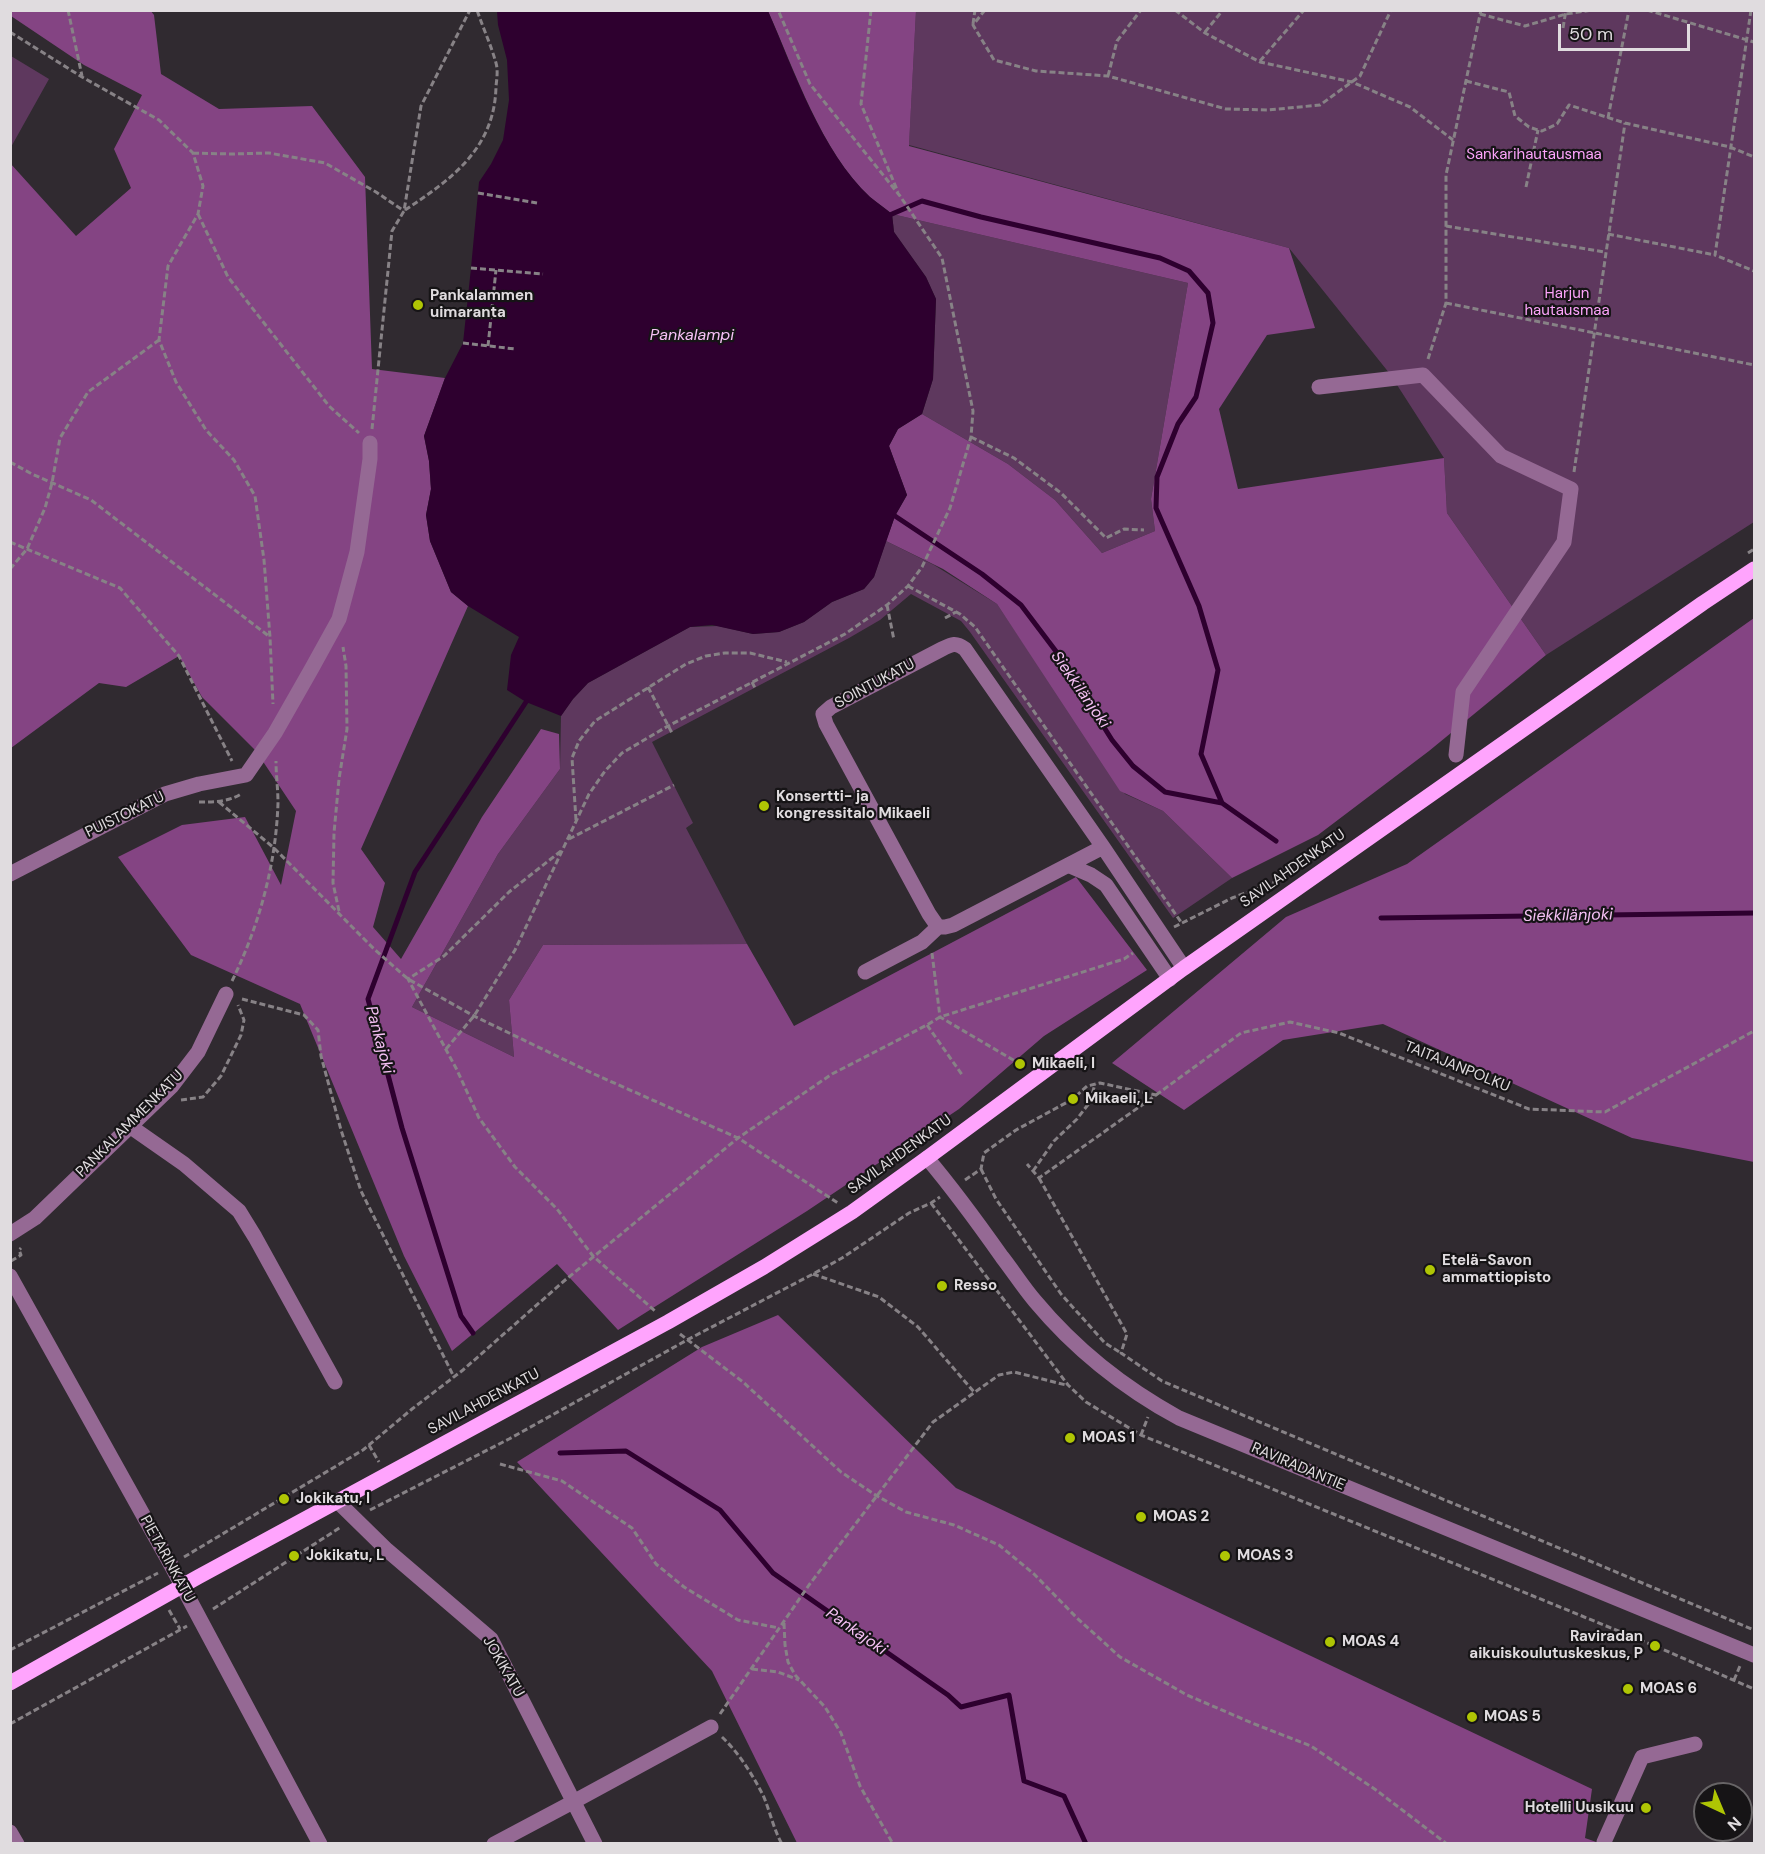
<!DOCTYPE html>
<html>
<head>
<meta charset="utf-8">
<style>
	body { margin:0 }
	#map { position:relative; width:1765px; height:1854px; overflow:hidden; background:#302a30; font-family:"DM Sans",sans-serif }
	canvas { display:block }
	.frame { position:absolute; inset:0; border:12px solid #e0dcdf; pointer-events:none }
	.north { position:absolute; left:1693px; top:1782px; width:60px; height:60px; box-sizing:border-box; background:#161416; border:2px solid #676466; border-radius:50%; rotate:136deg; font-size:16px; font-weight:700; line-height:24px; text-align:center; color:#e0dcdf }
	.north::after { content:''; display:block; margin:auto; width:21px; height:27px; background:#afc504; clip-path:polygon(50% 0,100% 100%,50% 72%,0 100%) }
	.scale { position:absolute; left:1558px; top:24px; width:132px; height:27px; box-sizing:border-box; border:3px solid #e0dcdf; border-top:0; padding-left:8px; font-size:18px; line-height:21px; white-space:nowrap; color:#e0dcdf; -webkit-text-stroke:4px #161416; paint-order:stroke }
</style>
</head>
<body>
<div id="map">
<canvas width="1765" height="1854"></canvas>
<div class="frame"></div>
<div class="north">N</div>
<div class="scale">50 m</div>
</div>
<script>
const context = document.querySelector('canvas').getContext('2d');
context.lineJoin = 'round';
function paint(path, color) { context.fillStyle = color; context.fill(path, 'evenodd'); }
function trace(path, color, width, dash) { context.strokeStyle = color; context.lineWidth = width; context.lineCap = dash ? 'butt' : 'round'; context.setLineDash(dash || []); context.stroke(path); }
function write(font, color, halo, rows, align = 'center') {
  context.font = font + ' "DM Sans",sans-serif'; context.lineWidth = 4.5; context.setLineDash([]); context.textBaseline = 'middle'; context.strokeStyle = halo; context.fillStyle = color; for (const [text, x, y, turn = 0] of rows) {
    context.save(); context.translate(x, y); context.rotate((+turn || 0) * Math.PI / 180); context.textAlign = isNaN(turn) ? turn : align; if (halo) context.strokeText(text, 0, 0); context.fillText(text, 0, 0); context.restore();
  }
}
const green = new Path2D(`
	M916,11H1754V522L1546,655L1447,513L1444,458L1390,374L1289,248L909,145Z
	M11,56L49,79L11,147Z
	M892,214L1188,283L1151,499L1155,531L1102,553L1055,500L1008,464L922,414L933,379L936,299L926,277L894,232Z
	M886,541L934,565L997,604L1125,794L1163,811L1232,878L1173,918L970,632L961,621L911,594L880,620L849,638L652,742L693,823L686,828L747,944L543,945L509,1000L514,1057L412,1007L498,854L560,769L561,716L573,699L588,683L690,627L718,626L753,634L779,632L804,622L832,602L864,589L874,577Z`);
const forest = new Path2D(`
	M150,10L154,15L161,74L219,109L312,106L365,177L372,369L445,378L424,436L429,461L431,489L426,515L430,541L451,592L468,606L361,849L385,883L373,927L401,959L482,817L541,729L559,734L560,769L498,854L412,1007L514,1057L509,1000L543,945L747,944L794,1026L1076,877L1147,970L1044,1036L959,1109L807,1211L618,1330L557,1264L452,1351L404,1256L300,1004L191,955L118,857L182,825L245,817L281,885L296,811L256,751L202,697L179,656L126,687L99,683L11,748L10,163L76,236L131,188L114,149L142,95L84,65L11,16V11Z
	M768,11H916L909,146L1289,248L1315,328L1267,335L1219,409L1238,489L1444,458L1447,513L1546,655L1429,751L1318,835L1232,878L1163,811L1120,791L997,604L943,569L886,541L895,516L907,495L889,446L898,429L922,414L1008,464L1055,500L1102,553L1155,531L1151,499L1188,283L892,214C885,208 877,203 870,197C821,151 795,71 768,11Z
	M1754,618V1162L1632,1138L1383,1024L1283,1040L1184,1110L1112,1063L1286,917L1407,864Z
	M778,1315L956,1488L1592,1789L1585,1838L1599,1843H797L712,1671L517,1462L702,1347Z`);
const water = new Path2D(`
	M497,11H768C794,71 821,151 870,197C877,203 885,208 892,214L894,232L926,277L936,299L933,379L922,414L898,429L889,446L907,495L895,516L874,577L864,589L832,602L804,622L779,632L753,634L712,625L690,627L588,683L573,699L561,716L526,702L507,690L511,655L519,637L468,606L451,592L430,541L426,515L431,489L429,461L424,436L445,378L463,343L471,268L479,182L491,164L503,140L509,100L507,60L498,25Z`);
const stream = new Path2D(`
	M892,214L922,201L981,217L1160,258L1189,271L1208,293L1213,323L1196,397L1178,424L1157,477L1156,508L1199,606L1218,670L1201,754L1222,803
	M895,516L982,574L1021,605L1058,654L1112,740L1133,766L1165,792L1222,803L1276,841
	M1381,918L1754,913
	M473,1333L461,1316L402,1128L368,999L415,872L526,702
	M560,1453L626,1451L720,1510L773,1573L948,1695L961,1707L1009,1695L1024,1781L1064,1796L1086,1844`);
const path = new Path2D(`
	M68,10L82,76
	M871,10L861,104L898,192
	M985,10L973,25L994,60L1036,71L1108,76L1226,109L1268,110L1320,105L1360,76L1391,10
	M1175,10L1205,33L1260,62L1352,82L1410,107L1453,140
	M1647,10L1754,42
	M1751,10L1715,255L1754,271
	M1480,14L1525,26L1566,14L1592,10
	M973,24L975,10
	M1563,28L1566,10
	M10,32L82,77L159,120L193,153L203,186L198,214L168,266L159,340L176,382L206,430L234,460L255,496L264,560L270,637L273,704
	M1205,32L1223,10
	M1260,61L1304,10
	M1108,76L1117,41L1141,10
	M1466,81L1509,92L1515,116L1529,127L1538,130L1542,131L1557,124L1569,105L1625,123L1730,147L1754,157
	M1608,118L1629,10
	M193,153L231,154L269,153L325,163L376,192L404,211
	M1526,187L1538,130
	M478,193L537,203
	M405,210C452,179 495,148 496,86C497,78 498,70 496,63C491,45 483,28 477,10
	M198,214L228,277L329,406L359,433
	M1446,226L1605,252
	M1608,234L1715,255
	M471,268L543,274
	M1446,303L1754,365
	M463,343L515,349
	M488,346L496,270
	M1428,359L1446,303V175L1481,10
	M372,429L392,231L404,211L421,106L470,10
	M971,437L1014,458L1061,493L1106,538L1124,529L1144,530
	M10,462L32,474L91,500L270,637
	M1574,472L1625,123
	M10,542L120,588L179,656L232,761
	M1748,553L1754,549
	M10,569L27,549L45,508L52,483L60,438L88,392L159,340
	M908,586L960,614L975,627L1181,922
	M887,605L894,640
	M945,618L956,612
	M752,682L755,688
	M648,687L672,733
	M199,802C214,802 228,802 241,794
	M219,802L274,848L374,949L408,979L474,1016L594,1074L738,1138L838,1203
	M576,820L572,758L579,741L595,721L686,664L706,656L725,653H750L787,662
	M569,839L674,785
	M561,851L509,892L444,956L408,979L457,1070L479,1118L515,1167L557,1209L593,1256L655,1311
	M339,911L333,883L334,833L339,779L347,729L346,666L343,647
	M1174,927L1232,898L1278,881
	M932,953L940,1017L1020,1064
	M232,981C259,926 276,865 278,803C278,789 276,775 276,761
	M242,999L304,1015L318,1030L321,1056L341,1130L361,1191L454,1377
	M927,1025L963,1076
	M446,1049L474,1016L515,950L589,794L605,771L622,753L668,726L845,634L887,605L908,586L922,567L950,508L971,437L973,411L942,258L900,196L810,84L778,10
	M1156,1095L1241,1033L1290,1022L1339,1033L1529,1109L1605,1112L1754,1031
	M181,1100L203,1097L221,1076L241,1035L244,1020L238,1005
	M981,1169L996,1199L1061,1294L1105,1343L1121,1353
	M1033,1171L1054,1141L1077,1119L1090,1102L1095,1084
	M1039,1178L1127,1334L1121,1353L1162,1381L1754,1630
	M965,1180L981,1169L984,1153L1016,1130L1073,1099L1087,1086L1100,1083L1156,1095L1039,1178L1027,1164
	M931,1203L1068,1385L1086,1402L1141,1435L1655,1646L1754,1689
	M11,1261L21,1255L19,1250L21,1248
	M813,1274L879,1297L918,1327L974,1392
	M680,1334L743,1382L841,1472L877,1496L906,1512L954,1525L999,1545L1034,1574L1077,1618L1120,1657L1187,1695L1252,1723L1311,1746L1376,1790L1447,1844
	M1141,1435L1148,1417
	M369,1445L379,1462
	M500,1464L562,1481L632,1528L656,1564L684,1587L738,1620L779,1628
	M370,1510L509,1439L687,1340L813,1274L842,1258L909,1213L931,1203L940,1197
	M184,1557L363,1450L412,1409L463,1370L564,1281L738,1138L832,1074L927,1025L940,1017L1124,959L1133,953
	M213,1609L341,1527
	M169,1610L180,1629
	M784,1623L785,1645L788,1662L795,1675L825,1707L841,1733L860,1786L893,1844
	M10,1650L158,1573
	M752,1669L778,1672L799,1680
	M1734,1680L1740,1666
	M720,1714L809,1585L933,1422L999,1375L1014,1372L1066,1385
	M10,1724L187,1626
	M722,1737C739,1753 752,1774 763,1795C770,1811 773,1828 782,1844`);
const minor = new Path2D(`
	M1319,387L1423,375L1501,456L1571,489L1564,542L1463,692L1456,755
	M1103,847L953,925L945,927H938L929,914L826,724L823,714L831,707L942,649C952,644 956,642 965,649L1103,847L1184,968
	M1068,865L1091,875L1106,885L1170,979
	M10,874L165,794L199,784L246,775L275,733L312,668L339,619L357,552L370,459V443
	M865,972L922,942L938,927
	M131,1127L184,1164L239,1211L255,1237L335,1382
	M927,1158C954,1190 978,1223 1002,1257C1013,1271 1023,1287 1035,1301C1075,1349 1124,1388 1179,1418L1754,1655
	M10,1234L35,1218L172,1086L198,1052L226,994
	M10,1276L171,1565L320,1844
	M338,1502L387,1550L491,1639L595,1844
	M10,1832L17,1844
	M1604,1842L1642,1757L1695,1744
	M494,1844L573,1802L711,1727`);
const major = new Path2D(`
	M10,1683L198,1577L668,1322L764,1267L852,1212L927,1158L1184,968L1703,603L1754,569`);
const markers = [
	[418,305,6,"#afc504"],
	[764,806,6,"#afc504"],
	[1020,1064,6,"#afc504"],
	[1073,1099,6,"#afc504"],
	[1430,1270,6,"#afc504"],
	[942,1286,6,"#afc504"],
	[1070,1438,6,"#afc504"],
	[284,1499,6,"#afc504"],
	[1141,1517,6,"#afc504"],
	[294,1556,6,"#afc504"],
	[1225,1556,6,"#afc504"],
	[1330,1642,6,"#afc504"],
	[1655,1646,6,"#afc504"],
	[1628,1689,6,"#afc504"],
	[1472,1717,6,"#afc504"],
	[1646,1808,6,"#afc504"]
];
const parkNames = [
	["Sankarihautausmaa",1534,155],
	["Harjun",1567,294],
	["hautausmaa",1567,311]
];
const poiNames = [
	["Pankalammen",430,296],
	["uimaranta",430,313],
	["Konsertti- ja",776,797],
	["kongressitalo Mikaeli",776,814],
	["Mikaeli, I",1032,1064],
	["Mikaeli, L",1085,1099],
	["Etelä-Savon",1442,1261],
	["ammattiopisto",1442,1278],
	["Resso",954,1286],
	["MOAS 1",1082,1438],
	["Jokikatu, I",296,1499],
	["MOAS 2",1153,1517],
	["Jokikatu, L",306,1556],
	["MOAS 3",1237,1556],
	["Raviradan",1643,1637,"right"],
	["aikuiskoulutuskeskus, P",1643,1654,"right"],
	["MOAS 4",1342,1642],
	["MOAS 6",1640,1689],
	["MOAS 5",1484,1717],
	["Hotelli Uusikuu",1634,1808,"right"]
];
const streetNames = [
	["SOINTUKATU",875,684,-28],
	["PUISTOKATU",125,815,-26],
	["SAVILAHDENKATU",1293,869,-35],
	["TAITAJANPOLKU",1457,1067,22],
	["PANKALAMMENKATU",130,1124,-45],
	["SAVILAHDENKATU",900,1155,-36],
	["SAVILAHDENKATU",484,1402,-28],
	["RAVIRADANTIE",1298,1467,23],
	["PIETARINKATU",167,1559,61],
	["JOKIKATU",503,1667,60]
];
const waterNames = [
	["Pankalampi",692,336],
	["Siekkilänjoki",1080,690,55],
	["Siekkilänjoki",1568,916,-1],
	["Pankajoki",379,1040,75],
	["Pankajoki",856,1632,35]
];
paint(green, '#5e385e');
paint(forest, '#844483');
paint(water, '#2e002f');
trace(stream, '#2e002f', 5);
trace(path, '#878286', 3, [6, 3]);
trace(minor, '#956994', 15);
trace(major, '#ffa4fd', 15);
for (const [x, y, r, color] of markers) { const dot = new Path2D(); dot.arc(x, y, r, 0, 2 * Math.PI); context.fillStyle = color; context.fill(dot); trace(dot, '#161416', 2); }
write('15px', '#fda4fb', '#161416', parkNames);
write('bold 15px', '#e0dcdf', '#161416', poiNames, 'left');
write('15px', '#e0dcdf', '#161416', streetNames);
write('italic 16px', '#f6c1f5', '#161416', waterNames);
</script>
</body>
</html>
